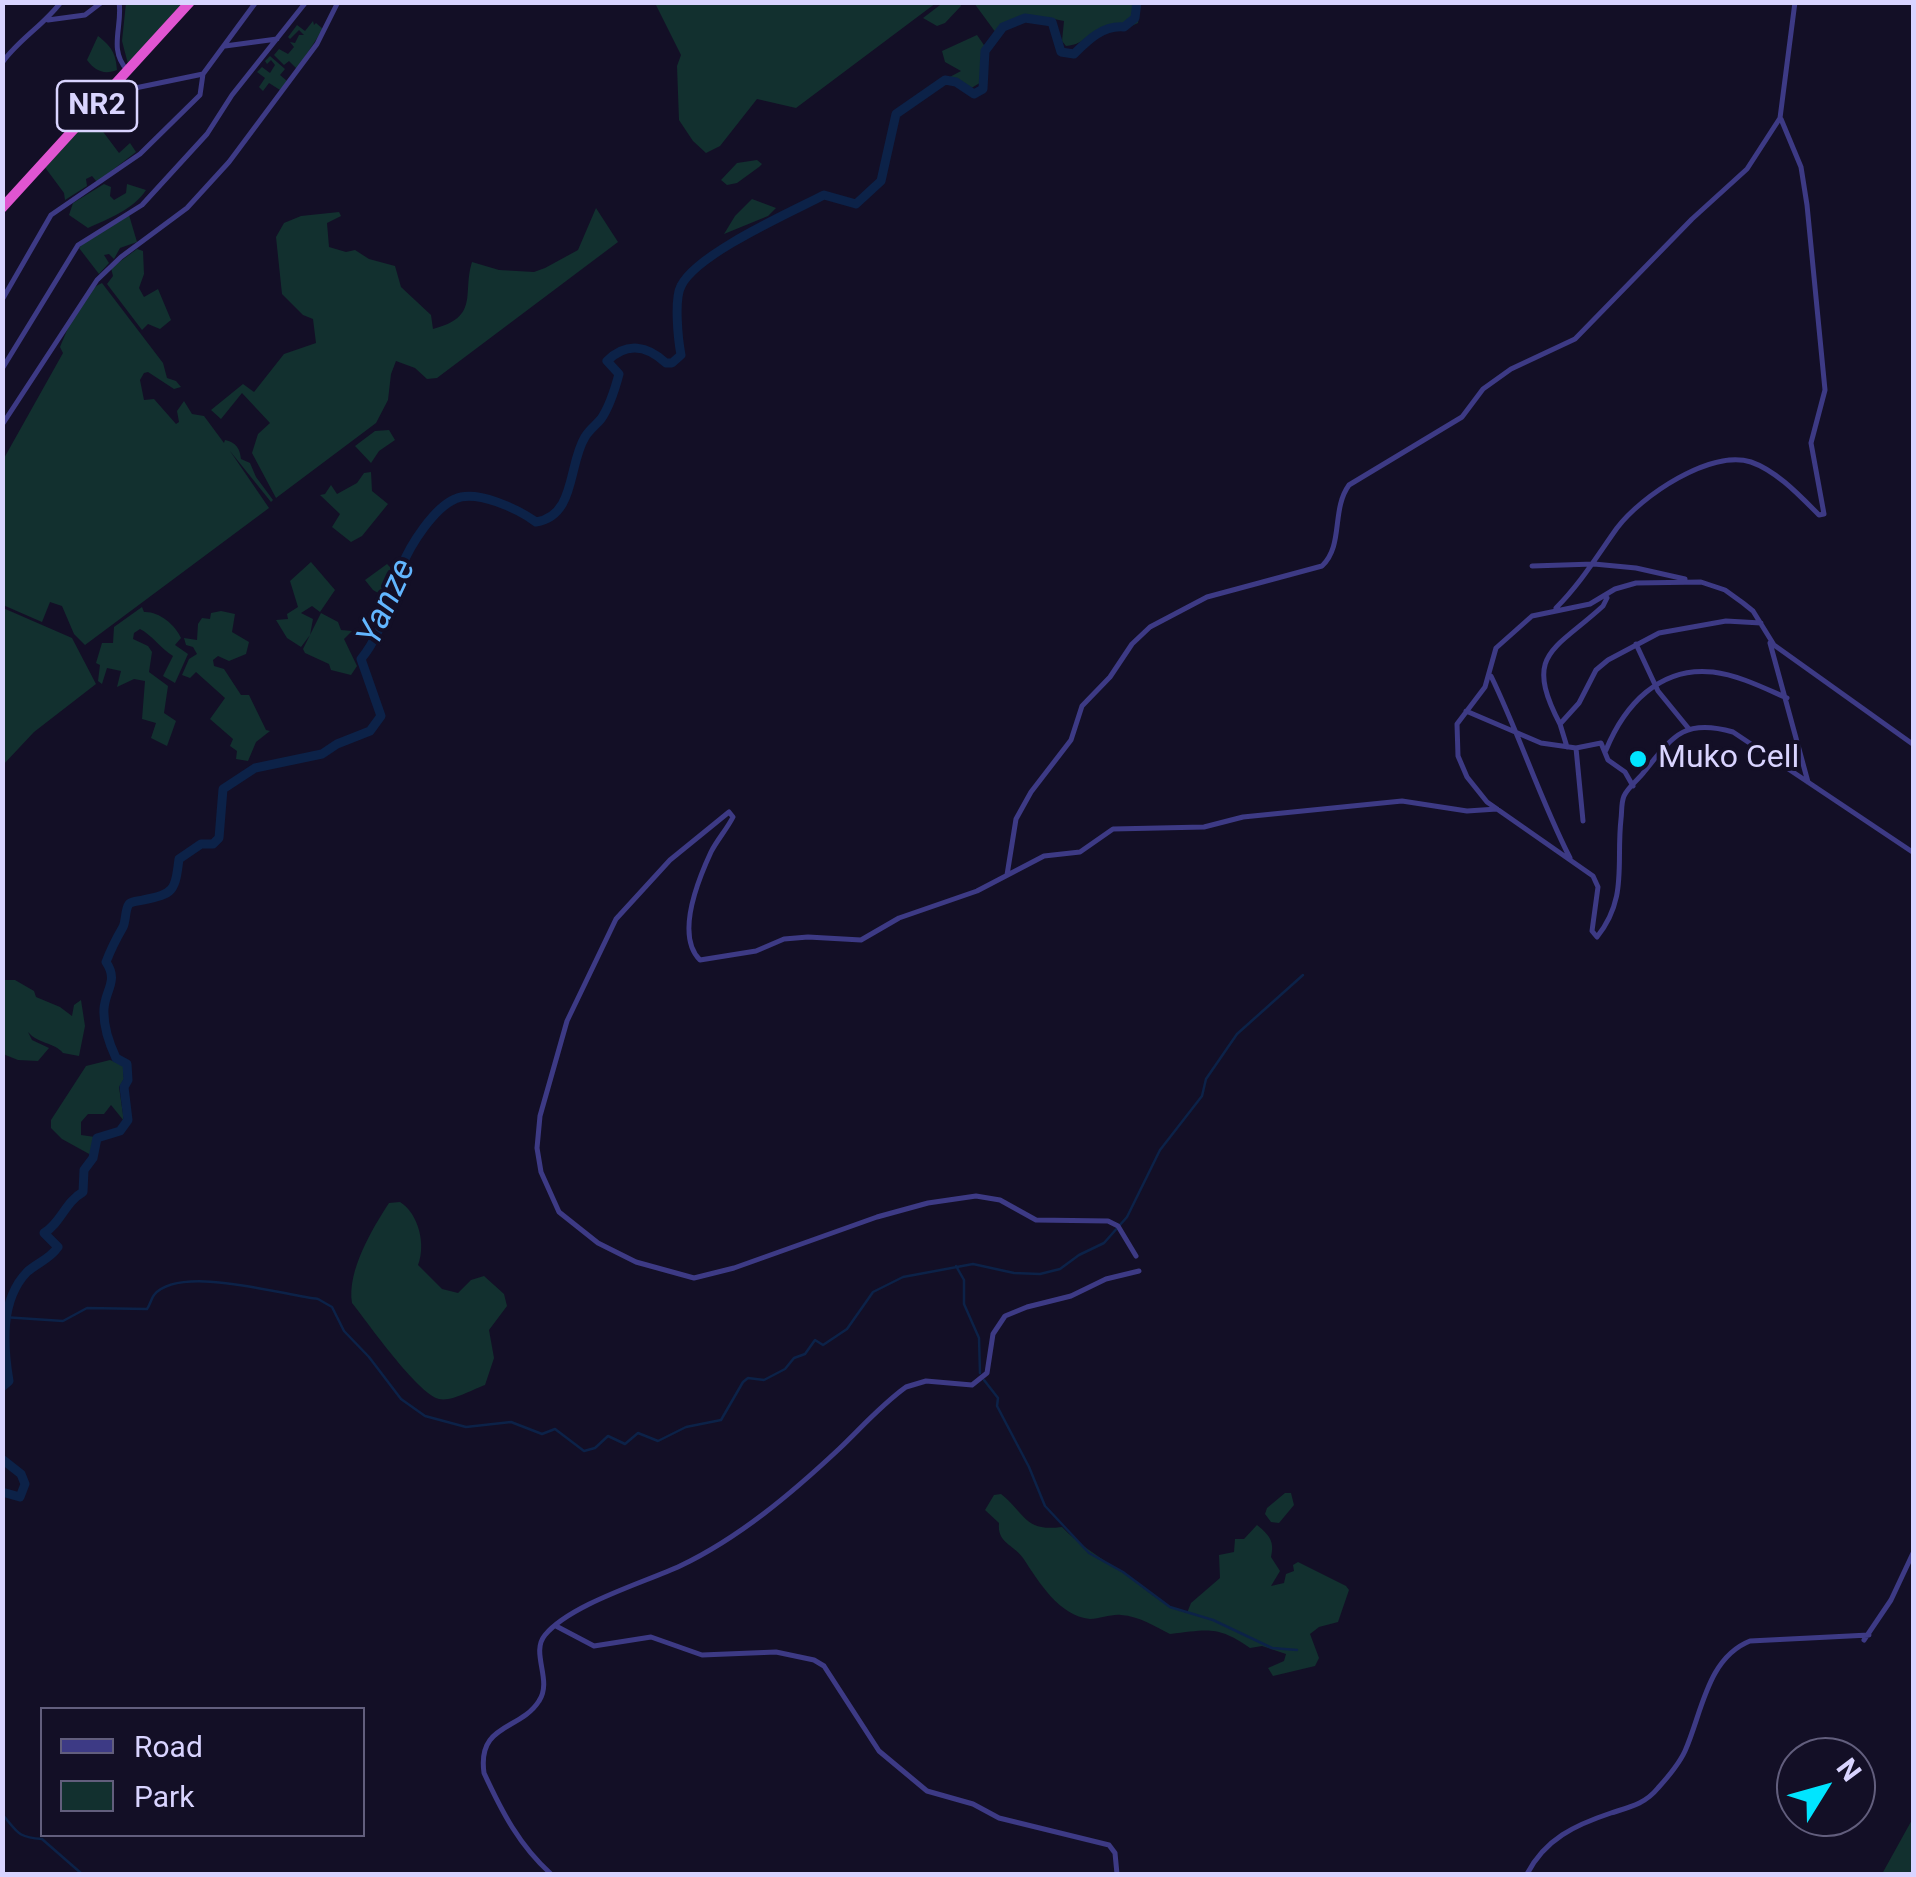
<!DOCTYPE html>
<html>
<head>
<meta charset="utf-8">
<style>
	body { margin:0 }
	#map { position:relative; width:1916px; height:1877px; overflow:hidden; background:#130f26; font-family:Roboto,sans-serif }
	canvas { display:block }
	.frame { position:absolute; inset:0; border:5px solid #d9d4ff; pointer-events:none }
	.legend { position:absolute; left:40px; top:1707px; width:325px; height:130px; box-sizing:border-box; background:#130f26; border:2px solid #625e7d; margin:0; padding:12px 18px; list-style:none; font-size:30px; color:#d9d4ff }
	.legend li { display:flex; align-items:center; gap:20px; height:50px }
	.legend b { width:50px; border:2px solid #625e7d }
	.north { position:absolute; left:1776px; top:1737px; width:100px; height:100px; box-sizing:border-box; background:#130f26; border:2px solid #625e7d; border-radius:50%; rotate:53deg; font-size:28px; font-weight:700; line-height:40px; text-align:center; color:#d9d4ff }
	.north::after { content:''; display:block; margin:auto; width:35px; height:45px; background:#00e5ff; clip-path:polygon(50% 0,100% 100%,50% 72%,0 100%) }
</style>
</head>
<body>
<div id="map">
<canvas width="1916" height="1877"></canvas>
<div class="frame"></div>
<ul class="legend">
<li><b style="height:12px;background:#3d3a85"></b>Road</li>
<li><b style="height:28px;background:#12302f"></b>Park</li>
</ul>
<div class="north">N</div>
</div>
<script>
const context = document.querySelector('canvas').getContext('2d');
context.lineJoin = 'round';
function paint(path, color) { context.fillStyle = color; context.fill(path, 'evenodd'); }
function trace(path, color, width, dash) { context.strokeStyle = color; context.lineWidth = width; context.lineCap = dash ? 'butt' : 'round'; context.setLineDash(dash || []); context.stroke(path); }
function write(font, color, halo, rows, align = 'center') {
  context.font = font + ' Roboto,sans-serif'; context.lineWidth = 8; context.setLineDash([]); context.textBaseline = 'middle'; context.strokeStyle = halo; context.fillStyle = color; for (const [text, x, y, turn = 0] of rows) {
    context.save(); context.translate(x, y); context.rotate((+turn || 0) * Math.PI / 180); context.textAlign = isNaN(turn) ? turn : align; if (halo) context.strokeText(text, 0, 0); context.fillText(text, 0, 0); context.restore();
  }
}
const green = new Path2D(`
	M944,2L960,3L961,6L945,23L937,26L923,18Z
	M126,3H183L128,64L122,41Z
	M655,3H936L796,108L757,99L720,146L706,153L693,141L679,120L677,66L681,55Z
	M974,3H1141L1138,23L1127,28C1101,21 1089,44 1066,46L1062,41L1064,21L1049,18L1045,23C1031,12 1011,24 999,37Z
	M313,21L314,25L316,23L323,29L297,69L289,61L284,65L274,55L279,49L288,54L294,47L290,42L295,43L299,35H304L299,30L290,39L288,37L297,25L305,31Z
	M977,35L986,48L983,81L968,90L956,80L946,79L961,71L945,62L942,51Z
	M98,36C111,46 116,53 117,70C104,75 95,71 87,60Z
	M270,56L285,69L280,75L287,81L280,90L269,83L263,91L259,87L265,78L257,72L262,67L270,73L275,65L271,60L267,64L265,61Z
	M92,117L119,153L130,143L136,152L97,182L92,176L86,179L87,186L65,200L64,193L44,166Z
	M757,160L762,164L759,167L737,183L727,185L721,180L737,163Z
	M104,184L111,187L110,196L114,200L126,193L127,184L146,190C134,209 108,219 88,228L69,215L73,203Z
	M752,199L776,208L768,216L724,234L735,216Z
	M596,208L618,242L437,378L427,379L415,368L396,361L391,374L388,400L376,423L276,498L252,453L258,434L270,423L242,393L221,419L211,410L243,384L254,392L284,354L316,343L313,319L303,315L282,294L276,237L284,223L301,216L339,212L341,216L327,223L329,247L346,252L355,250L369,259L395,266L401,287L431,315L433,329C480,317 462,294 472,262L499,270L534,272L545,268L578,250Z
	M129,215L137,242L120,248L114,259L109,254L104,255L109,263L99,274L79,248L87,239Z
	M137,249L143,251L144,274L139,288L144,297L158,289L171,320L160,329L148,324L142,330L107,284L113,276L111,268Z
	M102,283L163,363L167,378L176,381L181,387L174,389L148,372L144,373L140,380L144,400L154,399L176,424L179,422L177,411L184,401L192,414L204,416L224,443L225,440C236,442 240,449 241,459L250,463L256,477L273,500L271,502L230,451L269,508L85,645L74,634L62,606L50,602L42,622L3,605V460L63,353L60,347C69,327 80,292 102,283Z
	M389,430L395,440L379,451L371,463L355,446L375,431Z
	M371,472L372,491L388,504L362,536L351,542L332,527L340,514L320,495L325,494L331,485L337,494L357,483L364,473Z
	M311,562L335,590L320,612L312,606L301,613L313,619L310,635L301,647L287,638L276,620L288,619L287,614L298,607L290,581Z
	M387,564L397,574L390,600L373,590L365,580Z
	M142,607L144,612C158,611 175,624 181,638L175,645L188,654L175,683L163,676L173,656C160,648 152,635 140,629L134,633L133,639L148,646L152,652L149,672L168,686L164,713L176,721L167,746L151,738L156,723L142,719L145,681L134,679L117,687L121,671L107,668L102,684L98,681L100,665L96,663L102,643H113L114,627Z
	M3,608L72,638L96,684L34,732L3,765Z
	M221,611L235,614L232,632L249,642L246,654L229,661L218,656L213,660L214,666L224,669L241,695H249L266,730L270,731L256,742L248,761L236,759L237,751L230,746L233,739L210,719L225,698L196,672L190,678L182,675L189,659L197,654L193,647L186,645L184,638L197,640L198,624L202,618L210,619L211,613Z
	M321,613L338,622L341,630L352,631L344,639L357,666L351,675L331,670L329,664L305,653L303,649Z
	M2,980H15L34,991L36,997L60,1007L72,1016L74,1005L81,1000L85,1026L79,1056L63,1053C54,1042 38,1044 28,1032L32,1040L49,1048L38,1061L18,1060L3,1054Z
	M110,1060L123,1065L124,1079L119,1087L124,1121L111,1105L104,1114H88L81,1122V1135L95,1137L91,1155L62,1139L51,1128V1120L86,1066Z
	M400,1202C419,1214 426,1245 418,1265L442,1289L458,1293L471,1280L484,1276L504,1294L507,1306L489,1330L494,1358L485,1385C473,1389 452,1402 439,1399C417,1393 368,1323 352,1303C347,1271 372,1229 389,1203Z
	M1285,1493H1291L1294,1505L1279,1523L1271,1522L1265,1514L1267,1508Z
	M1001,1494C1026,1514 1024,1532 1062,1527C1079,1545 1098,1556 1119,1570C1143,1586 1159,1604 1187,1613L1191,1603L1220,1578L1219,1555L1234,1552L1235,1539H1244L1257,1525C1269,1535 1275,1541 1271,1557L1280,1571L1271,1586L1284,1583L1286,1574L1294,1571L1293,1565L1298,1562L1346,1586L1349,1590L1338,1622L1319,1627L1310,1634L1319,1658L1315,1666L1273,1676L1268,1668L1284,1661L1286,1654L1262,1646L1250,1648C1217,1625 1208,1630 1170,1634C1156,1627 1139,1616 1121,1615C1111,1614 1100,1619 1090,1619C1059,1616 1039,1582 1023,1558C1013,1544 997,1543 999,1523L985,1510L994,1495Z
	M1913,1818V1874H1882Z`);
const stream = new Path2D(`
	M956,1266L964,1280V1304L979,1338L980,1373
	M3,1317L63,1321L87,1308L147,1309C150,1305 151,1299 154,1295C180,1264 282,1295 318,1299L332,1307L344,1331L369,1357L401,1399L425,1416L466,1427L511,1422L542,1434L555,1429L584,1451L595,1448L608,1436L625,1444L638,1433L658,1441L686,1427L721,1420L743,1382L748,1378L764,1380L785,1369L794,1358L805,1354L815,1340L823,1345L847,1329L873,1292L903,1277L973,1264L1014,1273L1040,1274L1060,1269L1079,1255L1104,1243L1127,1217L1160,1150L1202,1096L1206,1079L1237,1034L1303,975
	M984,1380L998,1398L997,1406L1029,1467L1045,1506L1089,1553L1123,1572L1170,1607L1213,1620L1272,1648L1297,1650
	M2,1814C18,1832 16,1837 42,1839L82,1874`);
const river = new Path2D(`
	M2,1387L9,1381C3,1345 0,1300 27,1272C37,1263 50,1259 58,1247L44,1233C61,1223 65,1202 83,1192L84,1170L93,1158L97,1138L120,1131L128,1120L124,1087L128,1080L127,1064L116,1058C109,1043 103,1026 104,1009C105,990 119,981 106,962C111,949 116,939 123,927C126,921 125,909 129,904C132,901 140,901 143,900C174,894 175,891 179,859L201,844H213L219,838L223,789L255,768L322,754L337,744L370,731L381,716L361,659C384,631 388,598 402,566C410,545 434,508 455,499C476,489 518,509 536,522C576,516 568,464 585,437C589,430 596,425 601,419C610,406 615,389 619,374L607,361C627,341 648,346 666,363H672L681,355C678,339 674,299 681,286C696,254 791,212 824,195L856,204L881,181L896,114L945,80L956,82L974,94L983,89L985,51L1003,27L1025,18L1052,22L1061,52L1074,54C1088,40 1103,25 1124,27L1135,18L1137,2
	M2,1459L21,1474L25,1484L20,1497L2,1492`);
const minor = new Path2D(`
	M119,2C123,26 108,49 127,70
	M48,20L85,15L102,2
	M225,46L277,39
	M2,63C18,40 44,25 61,2
	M111,93L203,74
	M2,300L51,215L140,154L200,95L203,74L256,2
	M2,369L78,245L142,205L207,134L232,95L306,2
	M2,425L97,280L121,257L187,208L229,162L317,44L338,2
	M1532,566L1594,564L1636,568L1685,579
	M1556,608C1581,583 1597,556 1617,528C1641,496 1711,449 1751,462C1777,471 1800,496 1819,515L1824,514L1811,443L1825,390L1807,205L1801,167L1781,119
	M1770,643L1808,782
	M1636,644L1658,691L1689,729
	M1491,676C1520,736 1540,799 1570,858
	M1466,711L1541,743L1576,748L1601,743L1608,760L1625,772L1633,786
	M1560,724C1523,653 1554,651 1603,606L1607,598
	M1914,745L1774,645L1753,611L1743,603L1725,590L1701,582L1636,583L1615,589L1590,604L1532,616L1496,648L1485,687L1457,724L1458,756L1467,777L1487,802L1593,876L1598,887L1592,931L1597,937C1628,898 1616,864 1621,819C1622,812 1621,803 1624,796C1628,787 1638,780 1644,772C1673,736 1684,718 1733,732L1914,853
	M1567,747L1560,724L1579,703L1596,670L1608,660L1659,633L1726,621L1761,623
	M1576,748L1583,821
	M1606,750C1624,706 1659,666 1713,672C1738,675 1764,688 1787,698
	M1007,875L1016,819L1031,792L1071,740L1082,706L1110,677L1132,644L1150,627L1207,597L1322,566C1344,545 1331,510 1349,485L1462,417L1483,389L1511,369L1575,339L1692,219L1747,169L1780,118L1795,2
	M1136,1256L1118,1226L1108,1221L1036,1220L1000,1200L976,1196L928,1203L877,1217L734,1268L694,1278L636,1262L598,1243L559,1212L541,1172L537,1148L540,1116L567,1021L616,919L670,860L729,812L733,817C727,829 717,840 711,852C698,880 675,935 700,960L756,951L784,939L808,937L861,940L899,918L977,891L1044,856L1080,852L1113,829L1204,827L1243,817L1402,801L1467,811L1497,809
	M556,1626L594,1646L651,1637L702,1655L776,1652L814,1660L824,1666L879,1751L927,1791L973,1804L999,1818L1109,1845L1115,1853L1117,1874
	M1864,1640L1891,1600L1914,1551
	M551,1874C519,1845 502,1812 484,1773C477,1723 520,1731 539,1701C553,1680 530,1653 545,1635C571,1604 643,1583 680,1566C739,1538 792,1493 839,1449C861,1428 881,1405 906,1387L926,1381L972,1385L987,1373L993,1334L1005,1316L1027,1307L1071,1296L1106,1279L1139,1271
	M1527,1874C1545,1839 1575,1825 1611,1813C1630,1807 1645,1804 1658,1788C1668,1777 1679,1764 1685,1751C1702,1713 1707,1658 1750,1641L1869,1635`);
const trunk = new Path2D(`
	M2,208L190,2`);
const markers = [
	[1638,759,10,"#00e5ff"]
];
const shields = [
	[97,106,80]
];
const shieldNames = [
	["NR2",97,106]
];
const poiNames = [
	["Muko Cell",1658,759]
];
const waterNames = [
	["Yanze",388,603,-65]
];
paint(green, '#12302f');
trace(stream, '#0c2248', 2.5);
trace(river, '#0c2248', 9);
trace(minor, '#3d3a85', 5);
trace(trunk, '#e055d1', 10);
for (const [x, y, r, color] of markers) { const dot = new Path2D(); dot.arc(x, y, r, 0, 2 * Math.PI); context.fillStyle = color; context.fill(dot); trace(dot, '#130f26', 4); }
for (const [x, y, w] of shields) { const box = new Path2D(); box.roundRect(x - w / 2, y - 25, w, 50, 8); context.fillStyle = '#130f26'; context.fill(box); trace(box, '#d9d4ff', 2.5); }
write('bold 30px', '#d9d4ff', null, shieldNames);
write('32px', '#d9d4ff', '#130f26', poiNames, 'left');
write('italic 35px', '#62b6ff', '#130f26', waterNames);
</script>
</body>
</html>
